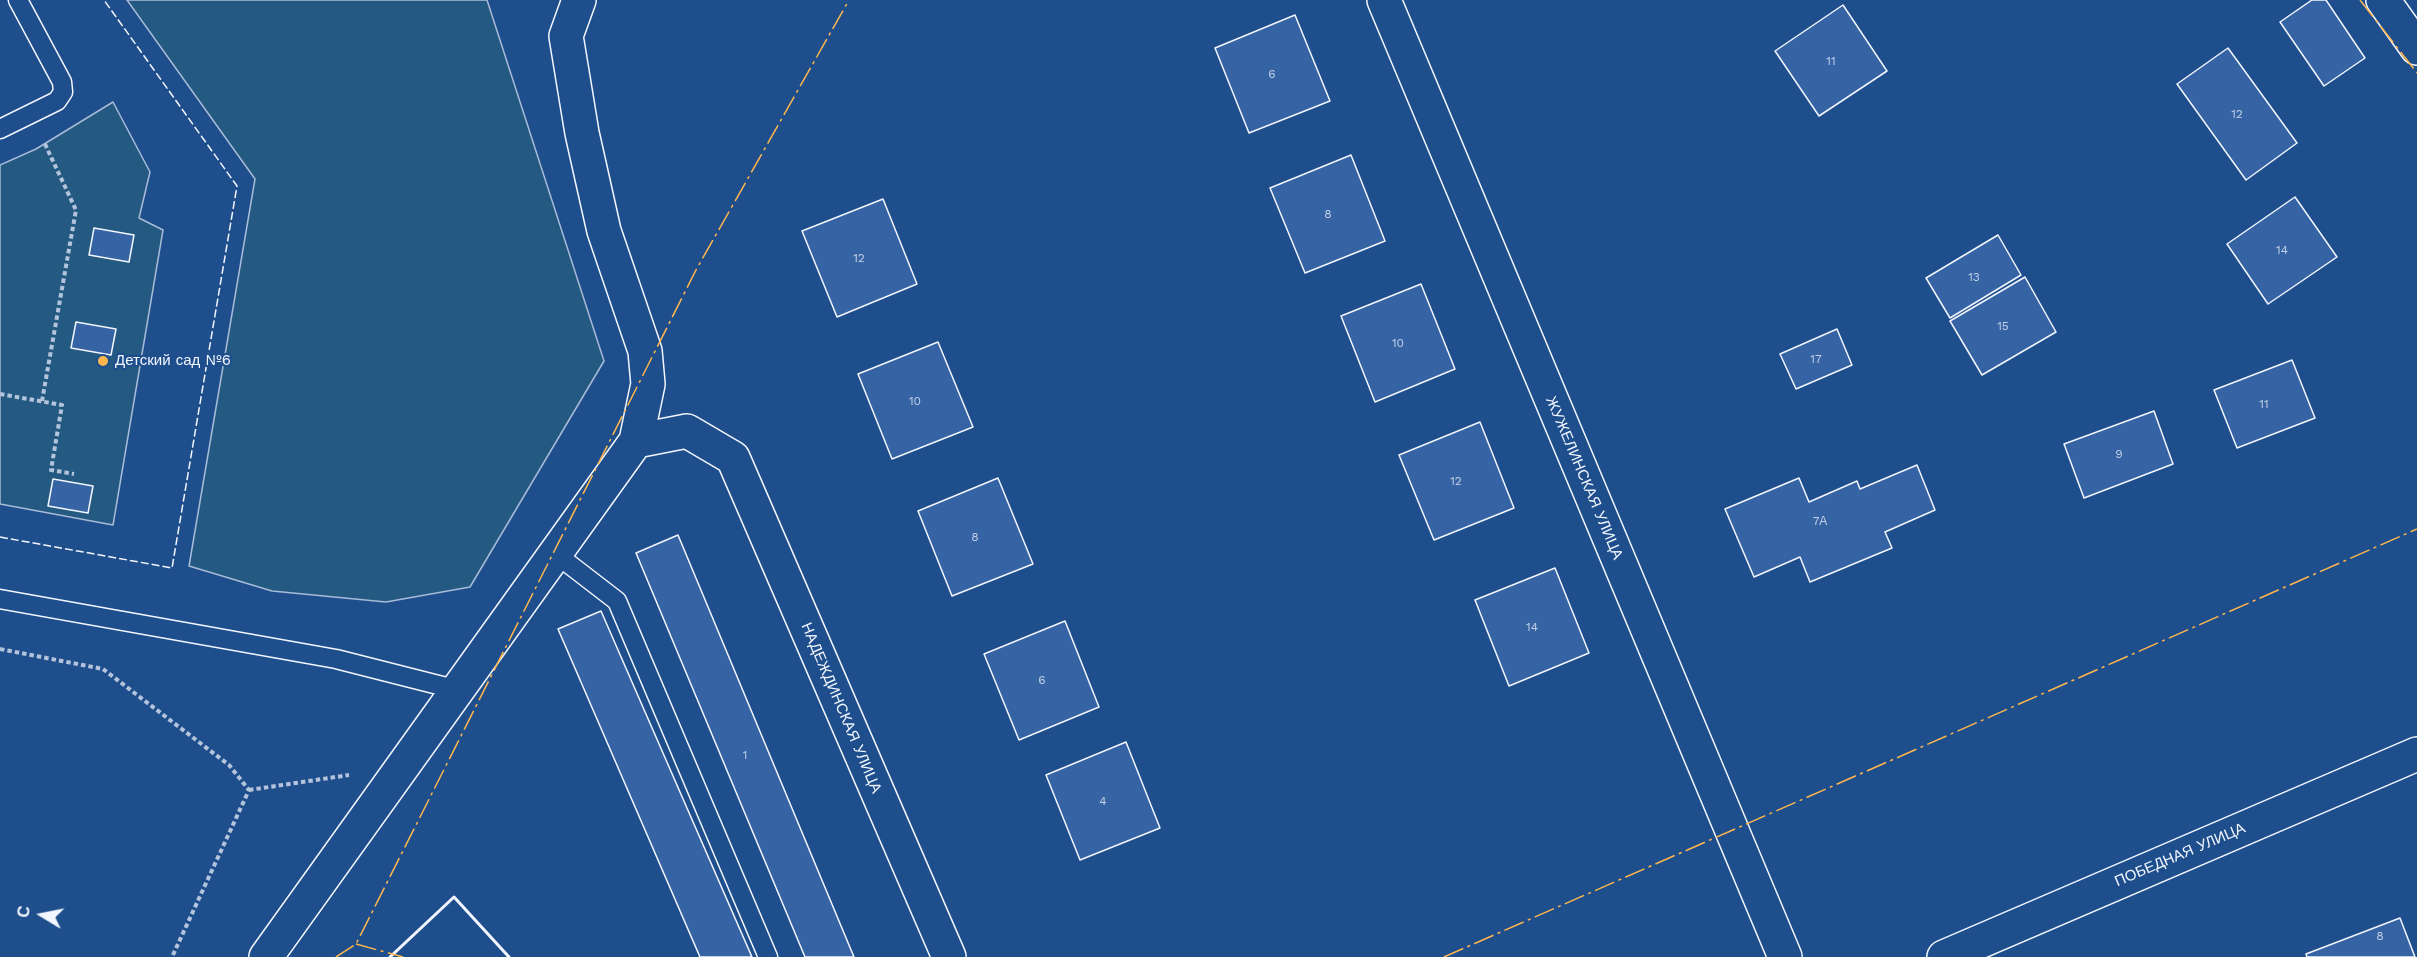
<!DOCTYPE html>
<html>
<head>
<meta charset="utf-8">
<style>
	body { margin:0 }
	#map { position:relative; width:2417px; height:957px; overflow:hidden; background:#1f4e8c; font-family:"Work Sans",sans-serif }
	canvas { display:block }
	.north { position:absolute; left:12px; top:885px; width:60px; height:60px; -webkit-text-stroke:4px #1f4e8c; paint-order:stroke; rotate:280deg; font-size:16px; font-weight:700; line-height:24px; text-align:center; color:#f2f6ff }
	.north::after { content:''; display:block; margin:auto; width:21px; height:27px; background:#f2f6ff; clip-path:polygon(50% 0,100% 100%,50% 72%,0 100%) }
</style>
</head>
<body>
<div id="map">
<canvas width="2417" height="957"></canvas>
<div class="north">С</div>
</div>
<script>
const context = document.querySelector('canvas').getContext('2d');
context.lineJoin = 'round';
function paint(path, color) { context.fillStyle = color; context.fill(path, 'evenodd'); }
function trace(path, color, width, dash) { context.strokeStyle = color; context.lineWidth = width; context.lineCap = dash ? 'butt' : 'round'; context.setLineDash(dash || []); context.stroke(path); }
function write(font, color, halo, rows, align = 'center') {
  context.font = font + ' "Work Sans",sans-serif'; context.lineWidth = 4.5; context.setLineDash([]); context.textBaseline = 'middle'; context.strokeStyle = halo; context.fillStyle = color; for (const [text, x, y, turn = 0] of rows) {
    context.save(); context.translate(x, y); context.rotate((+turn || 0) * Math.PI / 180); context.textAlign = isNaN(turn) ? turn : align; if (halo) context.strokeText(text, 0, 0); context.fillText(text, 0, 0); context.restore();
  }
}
const green = new Path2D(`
	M127,0H487L604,361L470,587L386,602L272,591L189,566L255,179Z
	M113,102L150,172L139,218L163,230L113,525L0,504V165L36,149Z`);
const building = new Path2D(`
	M2312,0H2326L2365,58L2324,86L2280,22Z
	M1843,5L1887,71L1819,116L1775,51Z
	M1295,15L1330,101L1249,133L1215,48Z
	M2228,48L2297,143L2246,180L2177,84Z
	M1351,155L1385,241L1305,273L1270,188Z
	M2295,197L2337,257L2268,304L2227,244Z
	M883,199L917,284L837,317L802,231Z
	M94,228L134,235L129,262L89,255Z
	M1998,235L2021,275L1950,318L1926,278Z
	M2025,277L2056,332L1982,375L1950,321Z
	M1421,284L1455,369L1375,402L1341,316Z
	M76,322L116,329L111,355L71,348Z
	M1837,329L1852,365L1796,389L1780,354Z
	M938,342L973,427L892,459L858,374Z
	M2292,360L2315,418L2237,448L2214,390Z
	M2154,411L2173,464L2084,498L2064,444Z
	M1480,422L1514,508L1434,540L1399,455Z
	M1917,465L1935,510L1885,532L1892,548L1810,582L1800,557L1754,577L1725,509L1799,478L1809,502L1857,481L1860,489Z
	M998,478L1033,564L952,596L918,511Z
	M53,479L93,486L88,513L48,506Z
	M678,535L854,957H805L636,553Z
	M1555,568L1589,653L1509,686L1475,600Z
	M601,611L752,957H700L558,629Z
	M1065,621L1099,707L1019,740L984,654Z
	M1126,742L1160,828L1080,860L1046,775Z
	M2400,918L2415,957H2307L2306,954Z`);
const path = new Path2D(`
	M0,394L62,405L51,470L74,474
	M42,401L76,210L44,142
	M0,649L103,669L229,765L249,790L172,957
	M249,790L349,775`);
const service = new Path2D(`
	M0,129L57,101L63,92L62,82L18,0
	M556,554L617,601L768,957
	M0,599L336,659L458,690`);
const minor = new Path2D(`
	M579,0L566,36L582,133L604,231L645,351L648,384L636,441
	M1384,0L1785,957
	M2383,0L2417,48
	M266,957L636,441L687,431L733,458L949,957
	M1944,957L2417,754`);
const fence = new Path2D(`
	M0,537L172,568L237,186L104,0`);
const wall = new Path2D(`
	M390,957L454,897L509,957`);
const power = new Path2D(`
	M2360,0L2417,73
	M356,944L403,957
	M336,957L356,944L696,270L849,0
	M1444,957L2417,529`);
const markers = [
	[103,361,6,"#ffb74d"]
];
const numberNames = [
	["11",1831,61],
	["6",1272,74],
	["12",2237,114],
	["8",1328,214],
	["14",2282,250],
	["12",859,258],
	["13",1974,277],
	["15",2003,326],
	["10",1398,343],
	["17",1816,359],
	["10",915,401],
	["11",2264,404],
	["9",2119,454],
	["12",1456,481],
	["7А",1820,521],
	["8",975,537],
	["14",1532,627],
	["6",1042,680],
	["1",745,755],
	["4",1103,801],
	["8",2380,936]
];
const poiNames = [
	["Детский сад №6",115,361]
];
const streetNames = [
	["ЖУЖЕЛИНСКАЯ УЛИЦА",1584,478,67],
	["НАДЕЖДИНСКАЯ УЛИЦА",841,708,67],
	["ПОБЕДНАЯ УЛИЦА",2180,855,-23]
];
paint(green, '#245a82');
trace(green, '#a8bbd7', 1.5);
paint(building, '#3563a3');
trace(building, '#f2f6ff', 1.5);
trace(service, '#f2f6ff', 21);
trace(minor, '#f2f6ff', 36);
trace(path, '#b3c4dc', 4, [4.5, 3]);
trace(service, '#1f4e8c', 18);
trace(minor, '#1f4e8c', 33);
trace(fence, '#f2f6ff', 1.5, [8, 3]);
trace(wall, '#f2f6ff', 3);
trace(power, '#ffb74d', 1.5, [21, 4.5, 3, 4.5]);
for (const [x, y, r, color] of markers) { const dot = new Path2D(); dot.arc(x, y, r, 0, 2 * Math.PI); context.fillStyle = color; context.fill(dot); trace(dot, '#1f4e8c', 2); }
write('12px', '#c3d1e8', null, numberNames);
write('15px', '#f2f6ff', '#1f4e8c', poiNames, 'left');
write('15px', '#f2f6ff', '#1f4e8c', streetNames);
</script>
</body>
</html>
